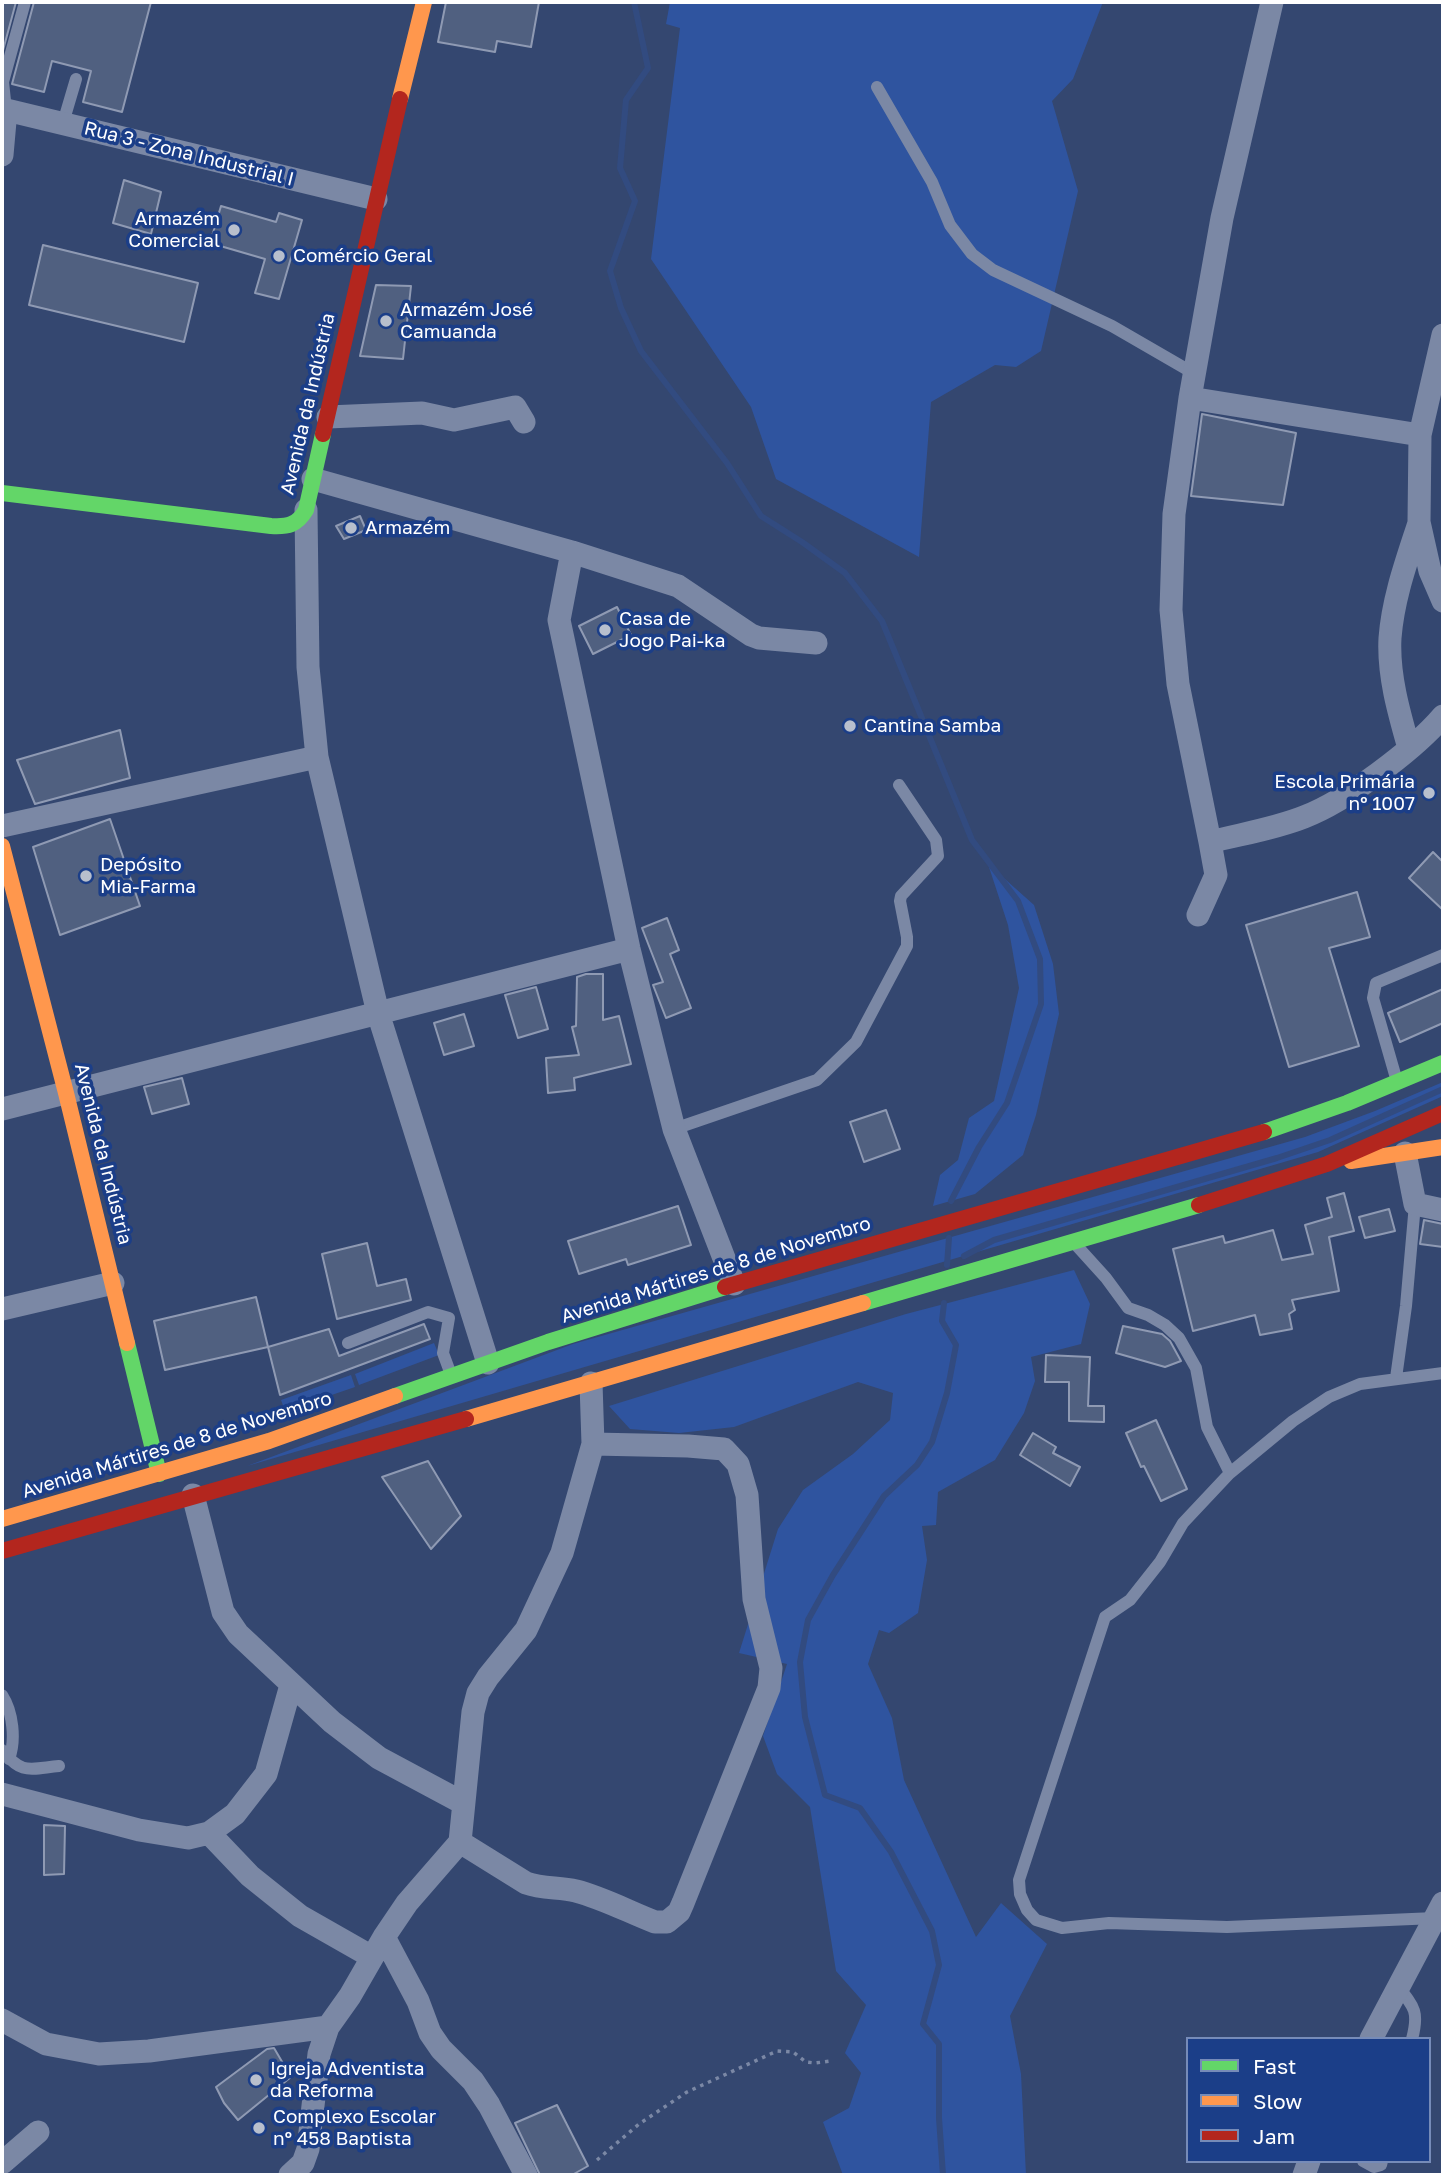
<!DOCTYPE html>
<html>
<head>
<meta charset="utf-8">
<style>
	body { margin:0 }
	#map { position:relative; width:1445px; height:2177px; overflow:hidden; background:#344770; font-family:"Golos Text",sans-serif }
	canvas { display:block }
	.frame { position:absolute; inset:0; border:4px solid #fff; pointer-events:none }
	.legend { position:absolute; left:1186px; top:2037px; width:245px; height:126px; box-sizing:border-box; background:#1b3e88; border:2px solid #768bb8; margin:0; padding:9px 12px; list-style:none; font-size:21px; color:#fff }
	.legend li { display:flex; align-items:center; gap:14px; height:35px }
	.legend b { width:35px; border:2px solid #768bb8 }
</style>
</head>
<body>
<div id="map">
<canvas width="1445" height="2177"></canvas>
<div class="frame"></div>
<ul class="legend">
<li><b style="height:9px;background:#63d668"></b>Fast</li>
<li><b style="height:9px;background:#ff974d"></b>Slow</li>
<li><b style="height:9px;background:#b3261e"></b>Jam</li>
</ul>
</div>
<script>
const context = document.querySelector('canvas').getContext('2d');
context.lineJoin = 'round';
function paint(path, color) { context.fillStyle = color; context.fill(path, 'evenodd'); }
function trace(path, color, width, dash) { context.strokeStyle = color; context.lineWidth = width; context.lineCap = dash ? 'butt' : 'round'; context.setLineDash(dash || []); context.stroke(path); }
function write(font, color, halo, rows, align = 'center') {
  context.font = font + ' "Golos Text",sans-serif'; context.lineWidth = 7; context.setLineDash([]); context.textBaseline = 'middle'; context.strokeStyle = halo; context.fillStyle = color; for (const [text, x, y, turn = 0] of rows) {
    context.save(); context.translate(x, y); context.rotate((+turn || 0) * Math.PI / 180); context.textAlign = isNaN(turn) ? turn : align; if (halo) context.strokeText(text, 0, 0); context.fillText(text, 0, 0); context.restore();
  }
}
const green = new Path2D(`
	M670,2H1103L1073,79L1052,101L1078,191L1041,351L1016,367L995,365L931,402L919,557L776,479L751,407L651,259L680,28L666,24Z
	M988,864L1034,905L1053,964L1059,1014L1036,1115L1023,1155L975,1194L933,1206L940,1175L958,1160L969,1118L994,1101L1019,988L1008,925Z
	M1443,1082V1096L1318,1152L247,1466L573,1344L1305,1137L1375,1111Z
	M1074,1270L1090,1304L1081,1344L1031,1357L1035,1381L1024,1413L995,1460L938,1492L936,1525L922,1526L927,1560L918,1613L889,1633L879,1630L868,1664L892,1718L904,1780L976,1937L1001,1903L1047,1944L1010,2016L1021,2074L1026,2175H843L823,2122L849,2108L861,2073L845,2053L866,2005L836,1971L810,1807L777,1774L763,1736L787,1664L739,1653L778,1529L803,1490L853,1454L890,1420L893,1393L858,1382L734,1427L679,1433L630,1429L609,1406L906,1314Z
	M434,1343L439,1355L359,1385L355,1374Z
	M351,1375L355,1387L285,1411L281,1400Z`);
const stream = new Path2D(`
	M634,2L648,68L626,100L620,168L635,201L610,271L621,308L641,351L727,463L761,516L802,542L845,573L882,621L972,840L1018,901L1040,959L1041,1004L1007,1103L979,1147L951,1201
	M964,1256L994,1240L1277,1158L1330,1140L1443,1089
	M947,1265L949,1238
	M943,2175L939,2118V2044L923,2024L939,1965L932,1931L891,1852L860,1808L825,1795L805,1717L800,1662L808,1620L833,1575L884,1496L917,1465L932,1442L947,1393L956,1345L942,1321L944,1303`);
const building = new Path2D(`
	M2,2H16L2,54Z
	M34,2H151L122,112L83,102L91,71L52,61L44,92L12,84Z
	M446,2H539L531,47L497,41L495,52L438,42Z
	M124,180L161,192L151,234L113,223Z
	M221,206L276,222L279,213L302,220L279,299L255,293L265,259L210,243Z
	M43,245L198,283L184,342L29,305Z
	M376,285L411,286L403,359L360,356Z
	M1202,414L1296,433L1283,505L1191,496Z
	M360,516L366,530L344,539L336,526Z
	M617,607L631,635L593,654L579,626Z
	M120,730L130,778L35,804L17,760Z
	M110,819L140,906L60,935L33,847Z
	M1433,852L1443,862V910L1409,878Z
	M1357,892L1370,937L1329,948L1359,1046L1289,1067L1246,925Z
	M667,918L679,950L670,954L691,1008L666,1018L653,985L663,982L642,928Z
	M586,974H603V1020L619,1016L631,1064L574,1078L575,1090L548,1093L546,1058L579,1055L572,1027L576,1026L577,977Z
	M536,987L548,1029L518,1038L505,995Z
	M1443,989V1023L1400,1042L1388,1013Z
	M464,1014L474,1046L444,1055L434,1023Z
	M182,1078L189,1104L152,1114L144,1087Z
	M886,1110L900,1149L864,1162L850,1122Z
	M1344,1193L1354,1231L1329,1237L1339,1291L1292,1300L1295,1310L1289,1314L1292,1329L1260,1335L1255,1315L1193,1331L1173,1249L1223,1236L1225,1243L1273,1230L1282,1260L1313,1254L1305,1225L1332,1217L1327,1198Z
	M678,1206L691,1245L628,1265L626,1259L579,1274L568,1241Z
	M1389,1209L1395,1231L1365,1238L1359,1217Z
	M1424,1220L1443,1224V1247L1420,1244Z
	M367,1243L377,1286L406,1279L411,1300L337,1319L322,1254Z
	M256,1297L268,1347L165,1370L154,1321Z
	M424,1324L430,1339L280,1395L268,1347L329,1329L339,1356Z
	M1123,1326L1162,1334L1170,1341L1181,1361L1165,1367L1116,1353Z
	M1046,1355L1090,1357L1088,1406H1104V1422L1069,1421V1382H1045Z
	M1156,1420L1187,1489L1161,1501L1144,1466L1141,1467L1126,1433Z
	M1033,1433L1056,1447L1053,1453L1080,1467L1070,1486L1020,1455Z
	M428,1461L461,1516L431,1549L382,1477Z
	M44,1825L65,1826L64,1874L44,1875Z
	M274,2048L291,2077L238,2120L224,2103L216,2087L267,2049Z
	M557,2105L588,2166L572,2175H540L515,2123Z`);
const path = new Path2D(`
	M597,2160L639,2124L687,2092L777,2051L793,2052L806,2062L815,2063L831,2061`);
const lane = new Path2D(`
	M877,87L932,182L950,225L972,254L993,270L1112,326L1195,374
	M6,110L3,82L25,2
	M63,123L76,79
	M1396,1078L1373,998L1376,983L1443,955
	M674,1129L817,1080L856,1042L907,946V937L900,901L901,896L938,856L936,840L899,785
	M1077,1246L1106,1278L1128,1308L1148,1315L1165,1325L1179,1338L1196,1368L1207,1427L1230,1473
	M348,1343L428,1312L449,1318L443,1353L450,1372
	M1396,1378L1406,1306L1415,1204
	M2,1695C13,1712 16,1740 9,1759
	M2,1750C22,1775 29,1769 59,1766
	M1435,1918L1227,1927L1109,1923L1062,1928L1036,1920L1027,1910L1020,1894L1019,1880L1105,1617L1130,1600L1160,1562L1183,1523L1230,1473L1293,1421L1329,1397L1360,1384L1443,1373
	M1398,1987C1415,2007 1419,2013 1412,2039
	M1363,2161L1374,2167L1381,2165L1382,2161`);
const street = new Path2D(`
	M2,109L376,199
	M2,155L6,110
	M1443,335L1420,435L1419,522L1430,571L1443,601
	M1190,398L1420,435
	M328,417L422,413L454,420L515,407L524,422
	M313,479L572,552L559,620L629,949L674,1129L734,1284
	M306,510L308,667L317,757L378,1013L488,1363
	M572,552L678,586L751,635L759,638L816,643
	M1409,748C1399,713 1388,675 1390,638C1393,598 1407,560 1419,523
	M2,826L317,757
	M1210,842L1178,684L1171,610L1174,514L1190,398L1222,218L1272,2
	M1198,915L1216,875L1210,842C1241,834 1274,829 1304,817C1346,801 1414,750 1443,716
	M2,1109L629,949
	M1405,1153L1415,1204L1443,1210
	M2,1309L113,1283
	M193,1495L223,1612L238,1634L332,1722L379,1758L463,1803
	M2,1794L139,1830L188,1838L209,1833L235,1814L266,1774L291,1685
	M209,1833L250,1876L300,1916L372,1957
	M460,1842L526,1883C542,1889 559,1887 576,1891C603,1898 629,1912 655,1922H667L679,1912L683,1903L769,1688L771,1668L754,1599L747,1495L738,1464L724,1449L688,1446L593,1444
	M384,1937L418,2001L430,2033L441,2049L473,2081L489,2105L526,2175
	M2,2020L46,2044L99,2054L149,2051L328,2027
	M1371,2039L1443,1903
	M2,2163L38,2132
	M290,2175L303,2163L308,2149L319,2054L328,2027L350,1996L384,1937L407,1903L460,1842L473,1712L478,1693L488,1677L526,1630L562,1553L593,1444L591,1383
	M1304,2175L1309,2161`);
const fast = new Path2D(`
	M2,493L271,526C288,527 297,525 306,510L323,434
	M1264,1132L1347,1103L1443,1063
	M863,1303L1199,1205
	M127,1343L159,1474
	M395,1396L548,1342L725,1287`);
const slow = new Path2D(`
	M400,99L424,2
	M2,846L66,1093L127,1343
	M1351,1161L1443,1147
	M466,1419L863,1303
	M2,1519L269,1441L395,1396`);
const jam = new Path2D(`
	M323,434L400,99
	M1199,1205L1327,1164L1443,1113
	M725,1287L1264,1132
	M2,1551L466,1419`);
const markers = [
	[234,230,7,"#b8bfcd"],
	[279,256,7,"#b8bfcd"],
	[386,321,7,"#b8bfcd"],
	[351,528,7,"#b8bfcd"],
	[605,630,7,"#b8bfcd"],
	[850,726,7,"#b8bfcd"],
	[1429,793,7,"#b8bfcd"],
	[86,876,7,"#b8bfcd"],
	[256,2080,7,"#b8bfcd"],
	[259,2128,7,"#b8bfcd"]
];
const streetNames = [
	["Rua 3 - Zona Industrial I",189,154,14],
	["Avenida da Indústria",308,404,-77],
	["Avenida da Indústria",103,1154,76],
	["Avenida Mártires de 8 de Novembro",716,1270,-17],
	["Avenida Mártires de 8 de Novembro",177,1445,-17]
];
const poiNames = [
	["Armazém",220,219,"right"],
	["Comercial",220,241,"right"],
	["Comércio Geral",293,256],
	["Armazém José",400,310],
	["Camuanda",400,332],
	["Armazém",365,528],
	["Casa de",619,619],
	["Jogo Pai-ka",619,641],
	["Cantina Samba",864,726],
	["Escola Primária",1415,782,"right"],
	["nº 1007",1415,804,"right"],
	["Depósito",100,865],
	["Mia-Farma",100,887],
	["Igreja Adventista",270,2069],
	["da Reforma",270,2091],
	["Complexo Escolar",273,2117],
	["nº 458 Baptista",273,2139]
];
paint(green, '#2f549f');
trace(stream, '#324b80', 6);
paint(building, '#506080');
trace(building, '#8f9ab3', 2);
trace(path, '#7b88a5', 3.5, [3.5, 5]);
trace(lane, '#7b88a5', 12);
trace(street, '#7b88a5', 23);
trace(fast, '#63d668', 16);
trace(slow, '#ff974d', 16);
trace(jam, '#b3261e', 16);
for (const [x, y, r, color] of markers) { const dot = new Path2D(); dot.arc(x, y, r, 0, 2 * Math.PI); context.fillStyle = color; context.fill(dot); trace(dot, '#1b3e88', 2.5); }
write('19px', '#fff', '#1b3e88', streetNames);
write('19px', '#fff', '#1b3e88', poiNames, 'left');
</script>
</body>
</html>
